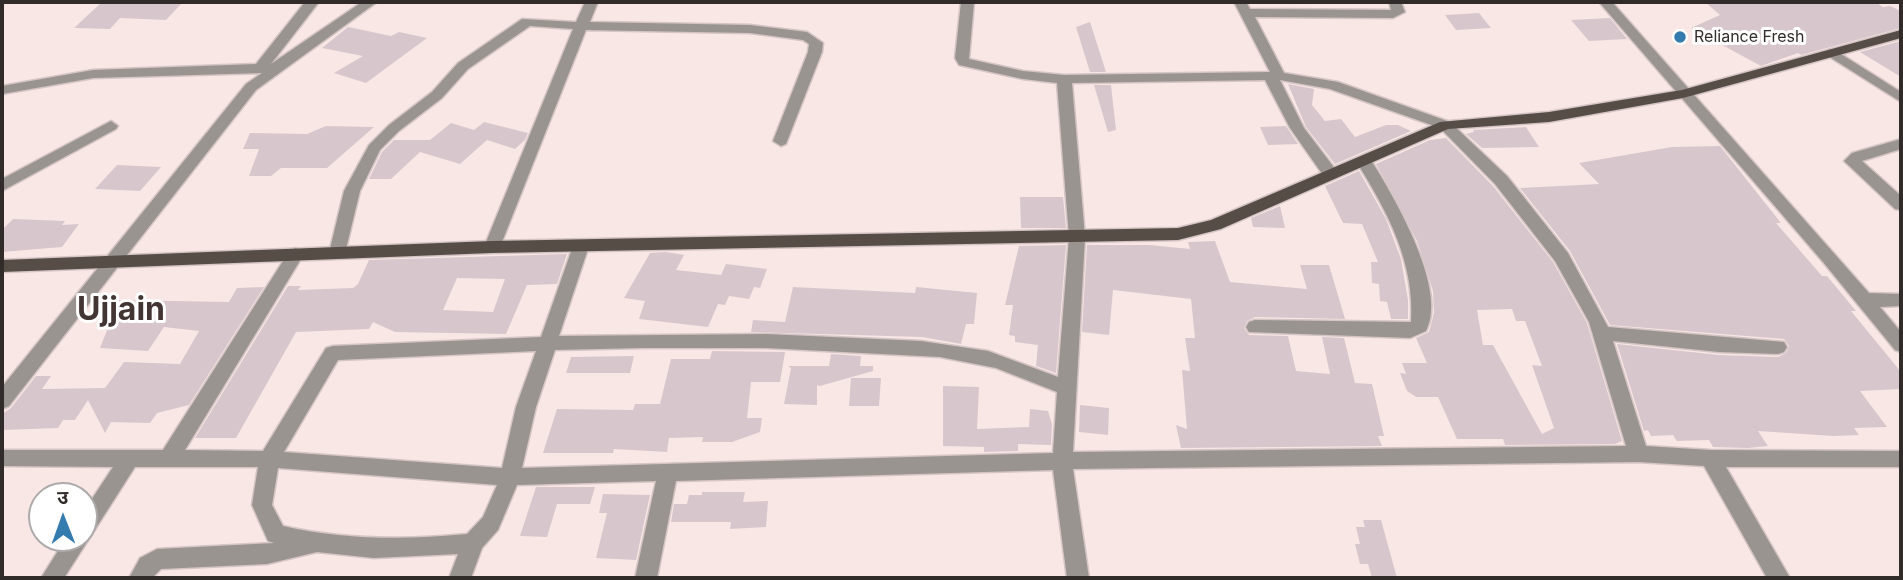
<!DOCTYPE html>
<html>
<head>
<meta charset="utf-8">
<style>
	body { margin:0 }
	#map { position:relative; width:1903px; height:580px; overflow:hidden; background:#f9e7e6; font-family:Inter,"Noto Sans Devanagari",sans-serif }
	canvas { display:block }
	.frame { position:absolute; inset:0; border:4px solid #312b2a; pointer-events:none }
	.north { position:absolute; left:28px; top:482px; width:70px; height:70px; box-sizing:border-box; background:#fff; border:2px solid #adaaaa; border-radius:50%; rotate:359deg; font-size:19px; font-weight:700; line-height:28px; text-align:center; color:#312b2a }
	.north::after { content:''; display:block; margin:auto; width:24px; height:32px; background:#347cb0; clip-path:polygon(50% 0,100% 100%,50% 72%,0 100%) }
</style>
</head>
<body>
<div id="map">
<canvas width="1903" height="580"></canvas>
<div class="frame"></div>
<div class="north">उ</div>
</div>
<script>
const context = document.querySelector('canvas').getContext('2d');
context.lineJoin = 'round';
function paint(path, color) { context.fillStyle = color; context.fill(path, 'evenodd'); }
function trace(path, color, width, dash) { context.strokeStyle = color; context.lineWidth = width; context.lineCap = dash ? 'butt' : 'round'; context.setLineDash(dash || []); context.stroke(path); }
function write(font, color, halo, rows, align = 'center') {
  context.font = font + ' Inter,sans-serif'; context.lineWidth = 6; context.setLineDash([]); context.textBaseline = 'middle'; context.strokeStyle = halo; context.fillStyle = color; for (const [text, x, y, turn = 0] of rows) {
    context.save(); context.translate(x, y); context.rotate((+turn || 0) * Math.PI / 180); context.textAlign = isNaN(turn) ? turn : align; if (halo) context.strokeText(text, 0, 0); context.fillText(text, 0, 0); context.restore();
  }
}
const building = new Path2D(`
	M102,2H130L182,3L166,20L120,18L110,29L74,28Z
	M1705,2H1875L1883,7L1890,6L1901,11V28L1801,55L1798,53L1761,66L1691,28L1720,15Z
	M1479,13L1491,28L1456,30L1445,15Z
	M1610,18L1627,39L1589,41L1571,20Z
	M1090,22L1106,72H1090L1076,27Z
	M348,27L391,36L399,32L427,38L366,83L334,73L363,56L322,48Z
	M1901,41V77L1860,52Z
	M1288,84L1314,89L1312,105L1325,121L1341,119L1355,137L1386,125H1398L1411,131L1335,164L1306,127Z
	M1094,85H1111L1116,130L1108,132Z
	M484,122L528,133L525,140L515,149L487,140L460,164L420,152L391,179H369L382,152L394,140H430L451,123L474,130Z
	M326,126L374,127L327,168H281L271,176H249L259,149H243L250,133L307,134Z
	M1286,126L1298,144L1268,145L1260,127Z
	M1526,127L1539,147L1482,148L1466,134L1474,132L1473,130Z
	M1446,138L1493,186L1553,262L1587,323L1622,441L1615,444L1505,445L1503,439H1457L1438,397H1416L1407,391L1400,373L1406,374L1402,363H1427L1416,338L1429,332L1434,313L1433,291L1417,241L1376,164L1430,140ZM1512,309L1516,321H1525L1542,366L1532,365L1554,428L1542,434L1493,345H1483L1477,310Z
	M1720,146L1781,223H1776L1822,276H1827L1856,311H1851L1901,372V389L1860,391L1887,427L1854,428L1859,435L1833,436L1758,431L1768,446L1748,448L1713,447L1709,440L1677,441L1673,435L1651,436L1648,430L1644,431L1617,344L1719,355L1778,357L1786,353L1789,346L1784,339L1610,325L1570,251L1520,188L1599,184L1579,163L1672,147Z
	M117,165L161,167L140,191L95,189Z
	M1359,171L1386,219L1401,259L1408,300V319H1391L1387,302L1380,301L1379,284L1372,283L1371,262H1378L1362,224L1343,223L1325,186Z
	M1020,197H1063L1066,228H1021Z
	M1280,206L1285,228L1253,227L1251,218Z
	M13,219L65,221L62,225L79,224L62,247L2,252V230Z
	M1215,241L1230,282L1307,289L1300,265H1329L1345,319L1255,317L1247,321L1244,328L1249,335L1288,336L1296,371L1330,374L1322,337L1344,338L1355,383L1372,384L1384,436H1378L1382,446L1181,448L1176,425L1187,429L1182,370L1190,371L1185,338H1195L1191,299L1113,290L1109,335L1082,332L1087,245H1149L1190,249L1188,242Z
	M1066,245L1056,373L1036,366L1038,345L1015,342V336L1009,335L1013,305H1005L1019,246Z
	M666,252L684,255L676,270L721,275L726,264L767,269L760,288L754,287L749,299L729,296L725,305L718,304L708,327L639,319L645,301L624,298L650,253Z
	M567,254L557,284L527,285L506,334L395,332L373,322L369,329L296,332L236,438H195L288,286H301L298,290L353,288L358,284L369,260ZM457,278L505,279L493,312L443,310Z
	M264,287L189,405L157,413L150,423L111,422L105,433L88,400L75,420H63L58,428L2,430V414L11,408L36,376H51L42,389L105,388L124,362L180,364L199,331L164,327L148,351L100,348L119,300L229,302L237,288Z
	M793,287L915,293L916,287L977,293L974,324H966L961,344L922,337L751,332L753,320L785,322Z
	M712,351L785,352L780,382H751L747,418H762L760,432L732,442H702L703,437L669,438L667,452L614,449L613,453H543L557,409L633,410L635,404H660L671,359H710Z
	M831,354L861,356L860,366H873V371L820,386L817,385V405L784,404L791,368L788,366H829Z
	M634,356L630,373H566L571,357Z
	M851,378H881L879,406H849Z
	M943,386L979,387L977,429L1029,427L1030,409L1048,411L1052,424L1051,445L1018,444V451L984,452V447L943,446Z
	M1080,405L1109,408L1108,435L1079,432Z
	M536,487H595L590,504H557L547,537L520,536Z
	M702,492H745L743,502L768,501L766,527L730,529L731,522H671L674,504H687L689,495H702Z
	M603,494L650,495L636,560L596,558L607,513H599Z
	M1363,520H1381L1397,578H1372L1368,564H1360L1355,544H1360L1356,527H1365Z`);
const minor = new Path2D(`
	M305,2H319L271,64L362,2H377L256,90L9,406L2,409V387L246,84L262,73L93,78L2,94V86L93,70L256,64Z
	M585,2H598L590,22L750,25L807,32L823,43L822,52L786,144L781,146L773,141L808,52L809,44L803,40L750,33L586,30L500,247L498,251H486L484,247L573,29L530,26L468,69L442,98L399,131L380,150L360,191L345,253L343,257H331L329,253L344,191L369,145L389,125L432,92L458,63L522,19L576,22Z
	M961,2H974L969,59L1023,71L1064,75L1270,72L1234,2H1246L1250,9L1391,10L1389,2H1401L1405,12L1393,18L1255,17L1284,73L1338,82L1450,122L1507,176L1568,253L1608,327L1784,342L1787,347L1784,352L1778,354L1719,352L1613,341L1646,446L1710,450L1901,451V467H1726L1790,578H1767L1704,466L1638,462L1073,469L1089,578H1067L1053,470L676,481L657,578H635L656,481L517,485L498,530L482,548L471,578H449L458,554L374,558L317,552L267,564L161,569L152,578H129L140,558L157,549L274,543L268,541L252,505L258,467H135L64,578H41L66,538H84V511L113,467L2,466V450H163L290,250L296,248L304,254L185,450L263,451L326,348L333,346L541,337L573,246L581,240L589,246L559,336L766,334L921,341L988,351L1058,377L1069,237L1057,83L1023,79L959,65L955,58ZM1265,80L1290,128L1325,178L1331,179L1339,174L1304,128L1280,80L1330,89L1440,128L1495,184L1555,261L1589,322L1626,446L1073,452L1085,237L1072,83ZM642,348H766L940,357L996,368L1057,392L1053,453L522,468L536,407L555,350ZM536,351L516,407L502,468L284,452L338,360ZM278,468L497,485L483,517L467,534C405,540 344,540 283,526L272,505Z
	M1599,2H1612L1869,293L1901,294V306L1880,307L1901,332V352L1895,350L1823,262Z
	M1833,49L1901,92V102L1828,56V50Z
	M111,121L118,126L116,129L2,191V179Z
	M1901,139V149L1862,161L1901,196V210L1895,209L1844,161L1852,153Z
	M1364,156L1369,157C1392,193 1449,289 1426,331L1410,338L1249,332L1246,327L1249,322L1255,320L1411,322C1415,262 1387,211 1356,161Z`);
const major = new Path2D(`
	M1901,30V38L1683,98L1549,122L1448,129L1221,229L1178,240L492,253L2,272V260L492,241L1178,228L1211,220L1440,122L1549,112L1682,90Z`);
const markers = [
	[1680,37,7,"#347cb0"]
];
const farPoinames = [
	["Reliance Fresh",1694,37]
];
const townNames = [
	["Ujjain",121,310]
];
paint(building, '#d7c7cc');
trace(minor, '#d5c5c4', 3);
trace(major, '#d5c5c4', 3);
paint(minor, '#9a9491');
paint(major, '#574d47');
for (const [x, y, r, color] of markers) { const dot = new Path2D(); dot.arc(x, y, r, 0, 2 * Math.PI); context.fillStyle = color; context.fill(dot); trace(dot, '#fff', 2.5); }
write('16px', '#312b2a', '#fff', farPoinames, 'left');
write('bold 32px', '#423534', '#fff', townNames);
</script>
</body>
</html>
